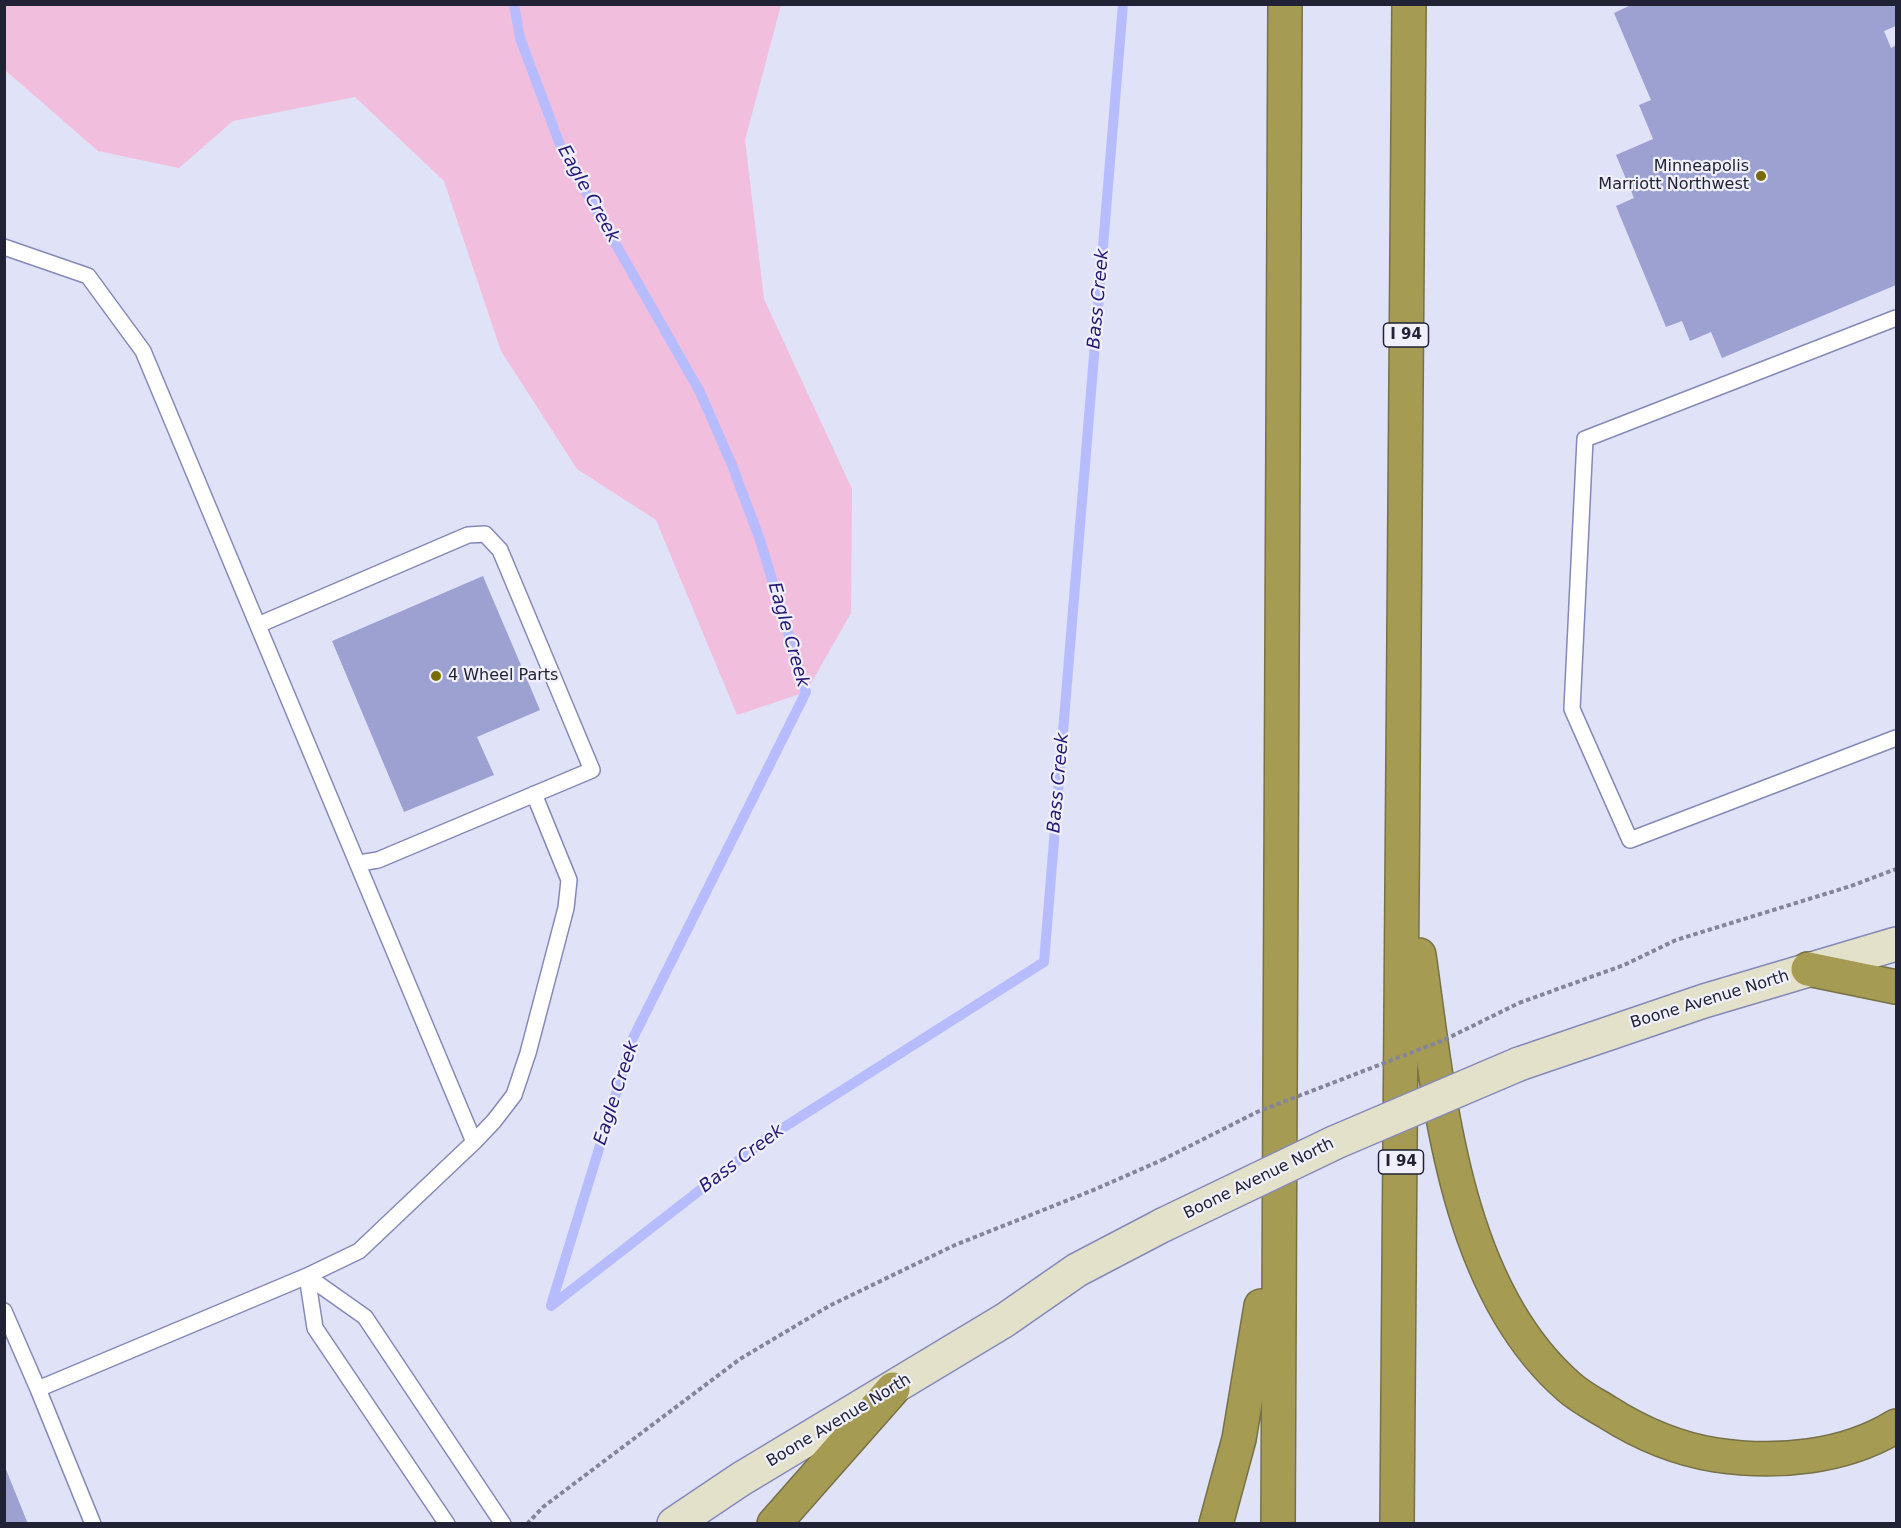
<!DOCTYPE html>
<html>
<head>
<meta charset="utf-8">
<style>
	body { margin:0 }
	#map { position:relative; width:1901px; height:1528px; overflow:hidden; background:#e0e2f7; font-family:"DejaVu Sans",sans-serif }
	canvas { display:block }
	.frame { position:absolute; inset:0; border:6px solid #212235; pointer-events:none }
</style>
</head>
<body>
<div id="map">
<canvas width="1901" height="1528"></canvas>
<div class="frame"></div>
</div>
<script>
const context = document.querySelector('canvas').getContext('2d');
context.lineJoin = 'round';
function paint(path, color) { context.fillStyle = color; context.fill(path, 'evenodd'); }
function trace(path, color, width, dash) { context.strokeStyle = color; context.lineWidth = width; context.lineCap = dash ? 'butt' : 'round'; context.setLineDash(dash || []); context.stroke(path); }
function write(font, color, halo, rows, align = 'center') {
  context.font = font + ' "DejaVu Sans",sans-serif'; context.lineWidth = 4.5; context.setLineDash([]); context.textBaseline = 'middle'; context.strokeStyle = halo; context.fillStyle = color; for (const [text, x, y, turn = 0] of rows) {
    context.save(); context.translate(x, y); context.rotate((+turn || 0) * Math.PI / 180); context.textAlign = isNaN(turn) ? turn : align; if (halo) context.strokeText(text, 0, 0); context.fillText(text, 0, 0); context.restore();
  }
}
const green = new Path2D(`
	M5,4L781,5L745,140L764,299L852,489L851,613L806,692L737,715L656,520L577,469L501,351L444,181L355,97L233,121L179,168L98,151L5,70Z`);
const stream = new Path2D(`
	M514,4L520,38L562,150L700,392L732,465L760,540L806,692L633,1038L551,1305
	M551,1306L767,1138L1044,962L1123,4`);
const building = new Path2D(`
	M1633,4H1894L1896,11V26L1884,31L1891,48L1896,45V285L1722,358L1711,332L1690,341L1682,321L1666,327L1616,206L1634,198L1616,155L1653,139L1639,105L1651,100L1614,13Z
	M483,576L540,710L477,737L494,775L404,812L332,641Z
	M4,1467H5L28,1524H4Z`);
const path = new Path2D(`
	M1519,1003L1624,965L1676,940L1851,886L1896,869
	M527,1524L543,1507L740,1359L829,1306L955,1245L1091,1191L1162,1160`);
const lane = new Path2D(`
	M4,247L88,276L143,351L474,1142L359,1251L307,1276L38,1389L4,1311
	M1896,318L1585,439L1572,709L1630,840L1896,738
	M258,625L468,535L485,534L500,550L592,770L378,860L359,863
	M474,1142L494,1121L514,1095L528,1053L566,908L569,880L534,794
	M307,1276L365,1317L503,1524
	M307,1276L315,1328L447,1524
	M38,1389L93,1524`);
const secondary = new Path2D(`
	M1519,1064L1704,1001L1896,944
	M674,1524L741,1479L1005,1320L1077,1270L1163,1225`);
const highway = new Path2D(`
	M1419,955C1439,1097 1454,1287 1569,1387C1580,1397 1594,1404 1607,1412C1640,1433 1678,1449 1716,1455C1776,1464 1844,1458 1896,1426
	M1808,969L1896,987
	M774,1524L893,1389
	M1216,1524L1239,1439L1261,1306
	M1278,1524L1285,4
	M1397,1524L1409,4`);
const pathBridge = new Path2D(`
	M1162,1160L1257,1112L1444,1040L1519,1003`);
const secondaryBridge = new Path2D(`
	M1163,1225L1336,1142L1519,1064`);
const markers = [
	[1761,176,6,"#796c06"],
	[436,676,6,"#796c06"]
];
const shields = [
	[1406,335,45],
	[1401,1162,45]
];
const shieldNames = [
	["I 94",1406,335],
	["I 94",1401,1162]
];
const poiNames = [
	["Minneapolis",1749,167],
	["Marriott Northwest",1749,185],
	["4 Wheel Parts",448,676,"left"]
];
const streetNames = [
	["Boone Avenue North",1710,1000,-17],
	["Boone Avenue North",1259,1179,-26],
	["Boone Avenue North",839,1421,-31]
];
const waterNames = [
	["Eagle Creek",588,194,61],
	["Bass Creek",1099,299,-85],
	["Eagle Creek",788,635,74],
	["Bass Creek",1059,783,-85],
	["Eagle Creek",617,1093,-72],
	["Bass Creek",742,1159,-37]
];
paint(green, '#f1bede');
trace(stream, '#b7bcff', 10);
paint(building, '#9da1d2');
trace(lane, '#8589b8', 18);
trace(secondary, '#8589b8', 36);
trace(highway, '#777148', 36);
trace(path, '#848599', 4, [4.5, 3]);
trace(lane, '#fff', 15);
trace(secondary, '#e4e1cb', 33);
trace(highway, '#a69b52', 33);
trace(secondaryBridge, '#8589b8', 36, []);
trace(pathBridge, '#848599', 4, [4.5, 3]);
trace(secondaryBridge, '#e4e1cb', 33);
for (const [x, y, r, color] of markers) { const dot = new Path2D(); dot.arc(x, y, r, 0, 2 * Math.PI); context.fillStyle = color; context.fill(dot); trace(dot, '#eff0fb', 2); }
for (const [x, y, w] of shields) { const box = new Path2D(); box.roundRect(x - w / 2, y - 12, w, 24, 4.5); context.fillStyle = '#eff0fb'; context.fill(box); trace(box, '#212235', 1.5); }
write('bold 15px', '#212235', null, shieldNames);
write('16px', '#212235', '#eff0fb', poiNames, 'right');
write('16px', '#212235', '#eff0fb', streetNames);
write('italic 18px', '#271774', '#eff0fb', waterNames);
</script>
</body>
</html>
